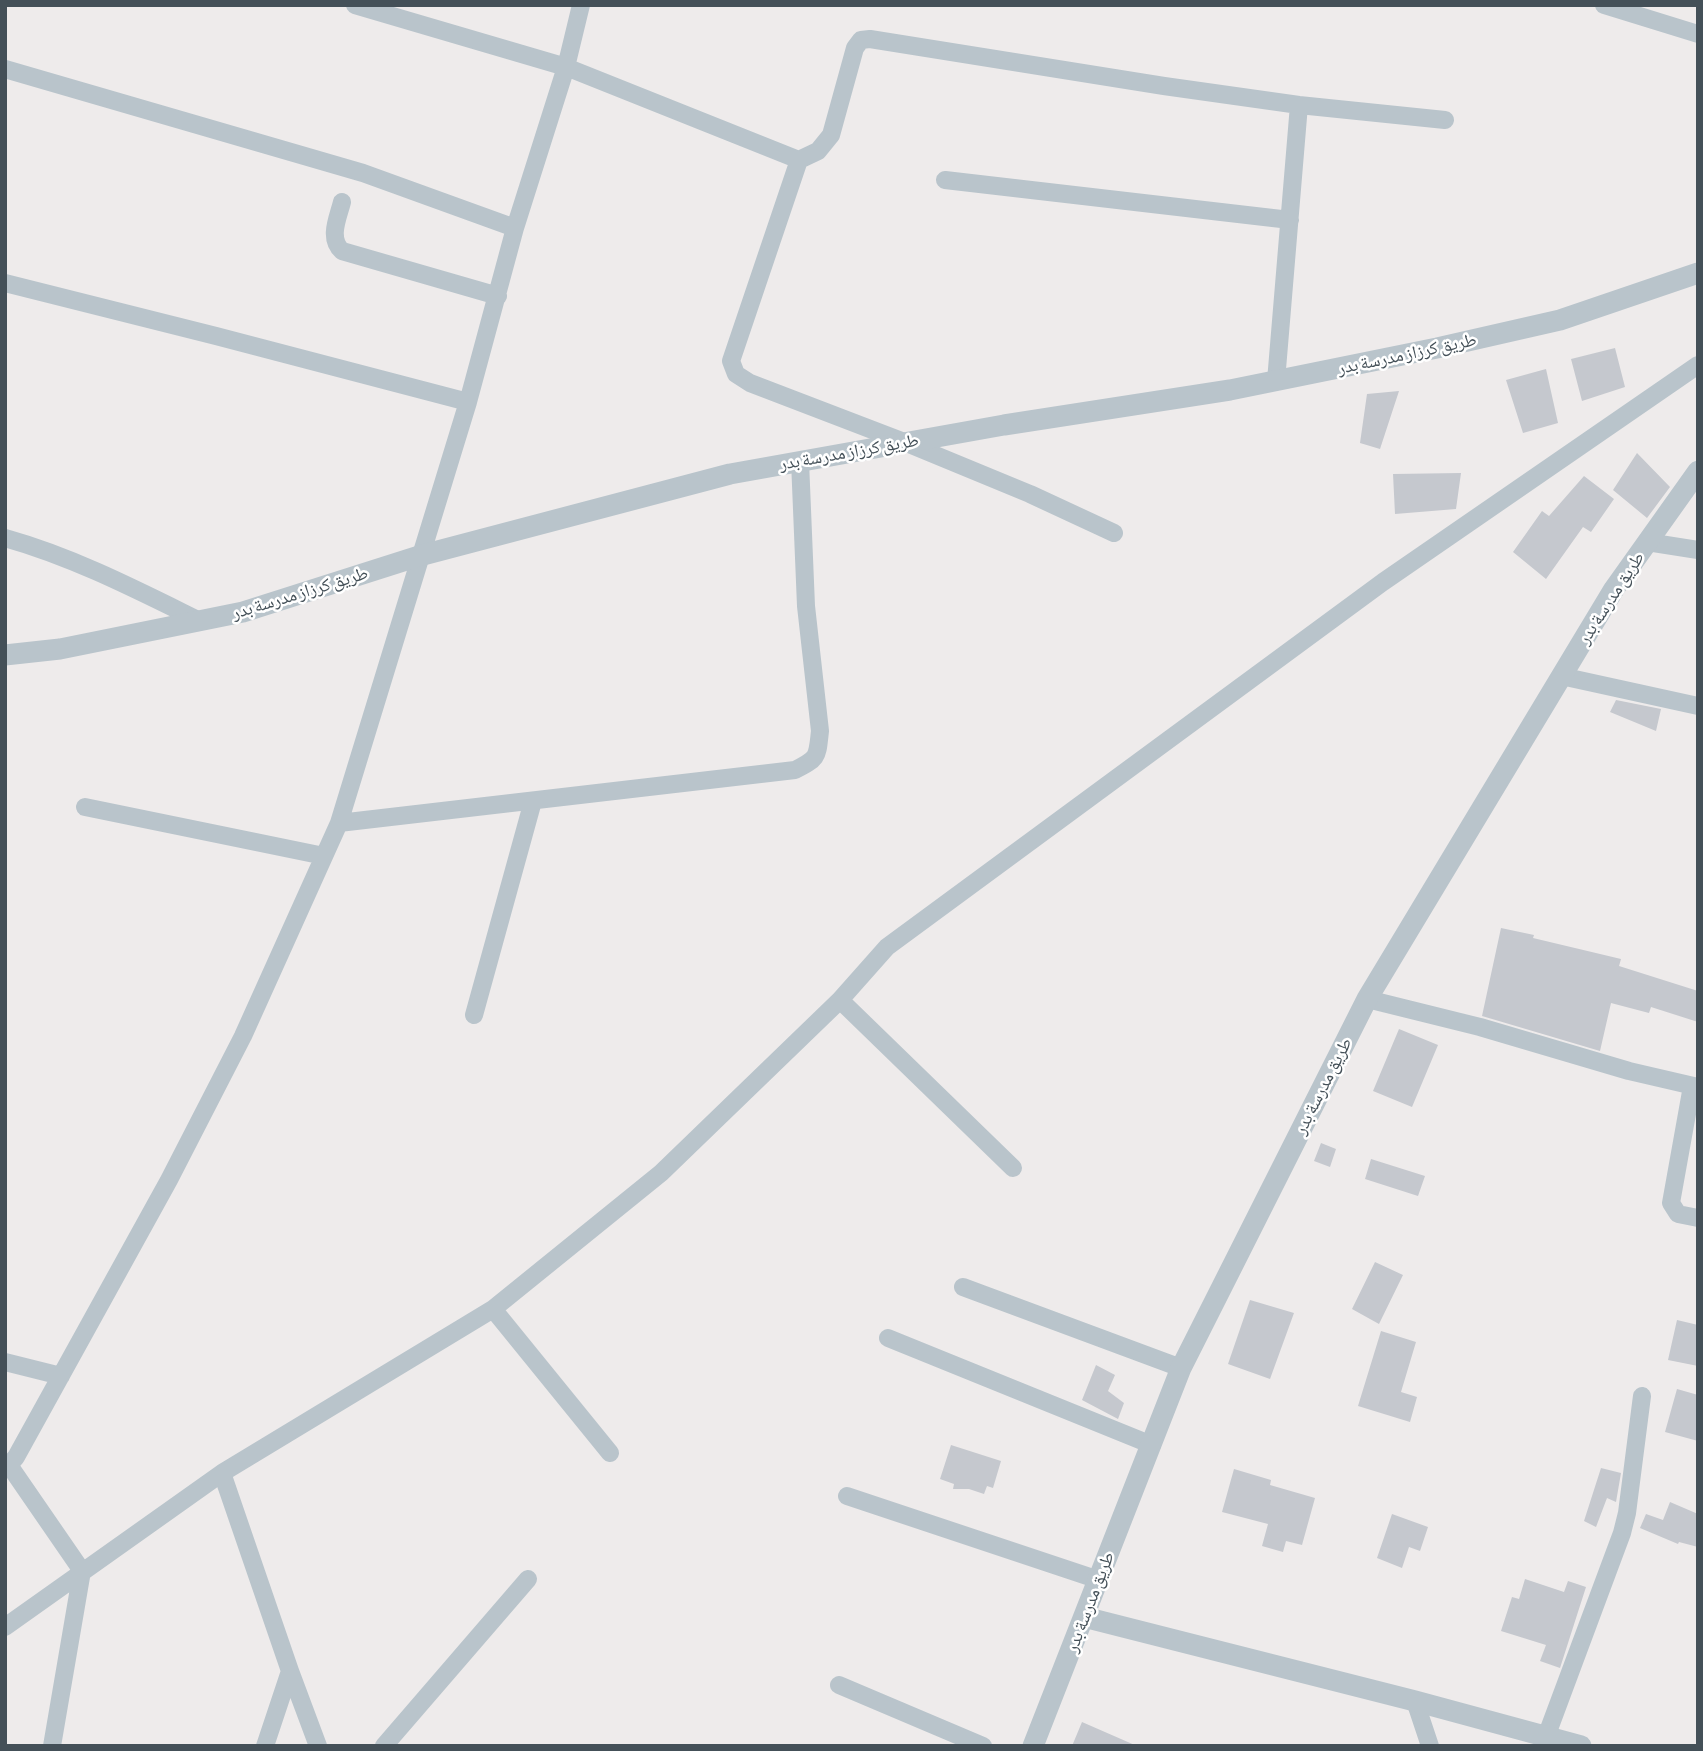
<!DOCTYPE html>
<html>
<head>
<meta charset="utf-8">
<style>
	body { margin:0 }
	#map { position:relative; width:1703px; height:1751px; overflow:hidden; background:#eeebeb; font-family:"Asap Condensed",sans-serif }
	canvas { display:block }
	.frame { position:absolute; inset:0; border:7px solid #445058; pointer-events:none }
</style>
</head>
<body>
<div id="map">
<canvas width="1703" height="1751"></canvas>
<div class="frame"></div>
</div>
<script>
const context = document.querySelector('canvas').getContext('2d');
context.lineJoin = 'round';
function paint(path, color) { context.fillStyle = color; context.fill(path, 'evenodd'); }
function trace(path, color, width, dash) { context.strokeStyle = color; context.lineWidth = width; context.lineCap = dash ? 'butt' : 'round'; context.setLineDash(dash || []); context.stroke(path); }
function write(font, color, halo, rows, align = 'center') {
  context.font = font + ' "Asap Condensed","Noto Naskh Arabic",sans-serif'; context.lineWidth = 5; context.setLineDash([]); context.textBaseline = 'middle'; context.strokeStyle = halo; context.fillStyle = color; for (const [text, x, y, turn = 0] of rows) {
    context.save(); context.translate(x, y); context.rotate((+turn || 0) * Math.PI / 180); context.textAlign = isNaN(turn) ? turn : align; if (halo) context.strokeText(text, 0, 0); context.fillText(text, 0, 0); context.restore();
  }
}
const building = new Path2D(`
	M1615,348L1625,387L1582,401L1571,359Z
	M1546,369L1558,423L1523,433L1506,380Z
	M1399,391L1380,449L1360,443L1367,394Z
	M1637,453L1670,487L1647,518L1613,490Z
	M1461,473L1456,509L1395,514L1393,474Z
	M1584,476L1614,499L1591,532L1583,527L1546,579L1513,552L1542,511L1549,516Z
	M1616,700L1661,709L1656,731L1610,712Z
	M1501,928L1534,935L1533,938L1621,959L1619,966L1698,991V1022L1651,1007L1649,1013L1611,1003L1600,1051L1482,1016Z
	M1399,1029L1438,1045L1412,1107L1373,1091Z
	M1321,1143L1336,1149L1330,1167L1314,1161Z
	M1371,1159L1425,1176L1418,1196L1365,1179Z
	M1375,1262L1403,1275L1379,1324L1352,1309Z
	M1250,1300L1294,1313L1270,1379L1228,1364Z
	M1677,1320L1698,1325V1366L1668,1360Z
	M1381,1331L1416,1342L1401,1392L1417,1397L1410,1422L1358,1406Z
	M1096,1365L1115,1375L1108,1391L1124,1403L1118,1419L1082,1400Z
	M1677,1389L1698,1395V1441L1665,1432Z
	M951,1445L1001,1461L993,1488L987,1486L984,1494L969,1489H953L954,1484L940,1479Z
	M1601,1468L1621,1473L1616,1502L1607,1498L1596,1527L1584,1521Z
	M1234,1469L1271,1480L1270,1485L1315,1498L1302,1545L1286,1541L1283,1552L1262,1546L1268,1524L1222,1512Z
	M1670,1502L1698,1514V1547L1679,1542L1678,1544L1640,1528L1646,1514L1663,1520Z
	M1392,1514L1428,1527L1420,1551L1409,1547L1402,1568L1377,1558Z
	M1525,1579L1564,1592L1568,1581L1586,1587L1560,1668L1540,1661L1546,1645L1501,1631L1512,1597L1519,1599Z
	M1082,1722L1137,1746H1072Z`);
const minor = new Path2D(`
	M355,5L566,67L799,160L818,151L831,135L855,48L861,40L870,39L1164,86L1299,105L1445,120
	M1604,5L1698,34
	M5,69L363,173L515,228
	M799,160L731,361L736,374L750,383L904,442L1030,494L1114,533
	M945,180L1290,220
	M342,202C338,218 328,238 342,251L498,296
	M5,283L216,336L468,402
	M1276,381L1299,105
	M5,538C73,557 137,590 200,621
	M1647,542L1698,550
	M1561,676L1698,706
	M85,807L324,856
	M339,823L795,770C819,758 817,757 820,731L806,606L800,461
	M1367,999L1480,1027L1629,1071L1698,1087
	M840,1000L1013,1168
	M474,1015L533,801
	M1692,1086L1671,1203L1678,1214L1698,1218
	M963,1287L1181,1368
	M493,1309L610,1453
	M888,1338L1152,1445
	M5,1362L61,1376
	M9,1465L16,1457L169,1180L243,1036L339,823L468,402L515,228L566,67L581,5
	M5,1466L9,1465L82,1571L52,1746
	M222,1473L290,1671L265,1746
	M847,1496L1099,1580
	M5,1627L222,1473L493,1309L661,1173L840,1000L887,947L1383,582L1698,365
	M290,1671L318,1746
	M839,1685L983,1746
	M1415,1701L1430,1746
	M1546,1737L1622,1533L1627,1513L1642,1396
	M384,1746L528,1579`);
const tertiary = new Path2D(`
	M5,655L60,649L243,612L419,556L730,474L1004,425L1230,390L1437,348L1560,320L1698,273
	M1084,1617L1415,1701L1581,1746
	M1033,1746L1181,1368L1367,999L1614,589L1698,471`);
const streetNames = [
	["طريق كرزاز مدرسة بدر",1407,354,-12],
	["طريق كرزاز مدرسة بدر",849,452,-10],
	["طريق كرزاز مدرسة بدر",300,593,-17],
	["طريق مدرسة بدر",1611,598,-57],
	["طريق مدرسة بدر",1323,1086,-63],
	["طريق مدرسة بدر",1090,1602,-69]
];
paint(building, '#c5c8ce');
trace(minor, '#b9c4cb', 18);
trace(tertiary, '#b9c4cb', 21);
write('18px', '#445058', '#fff', streetNames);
</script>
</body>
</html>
